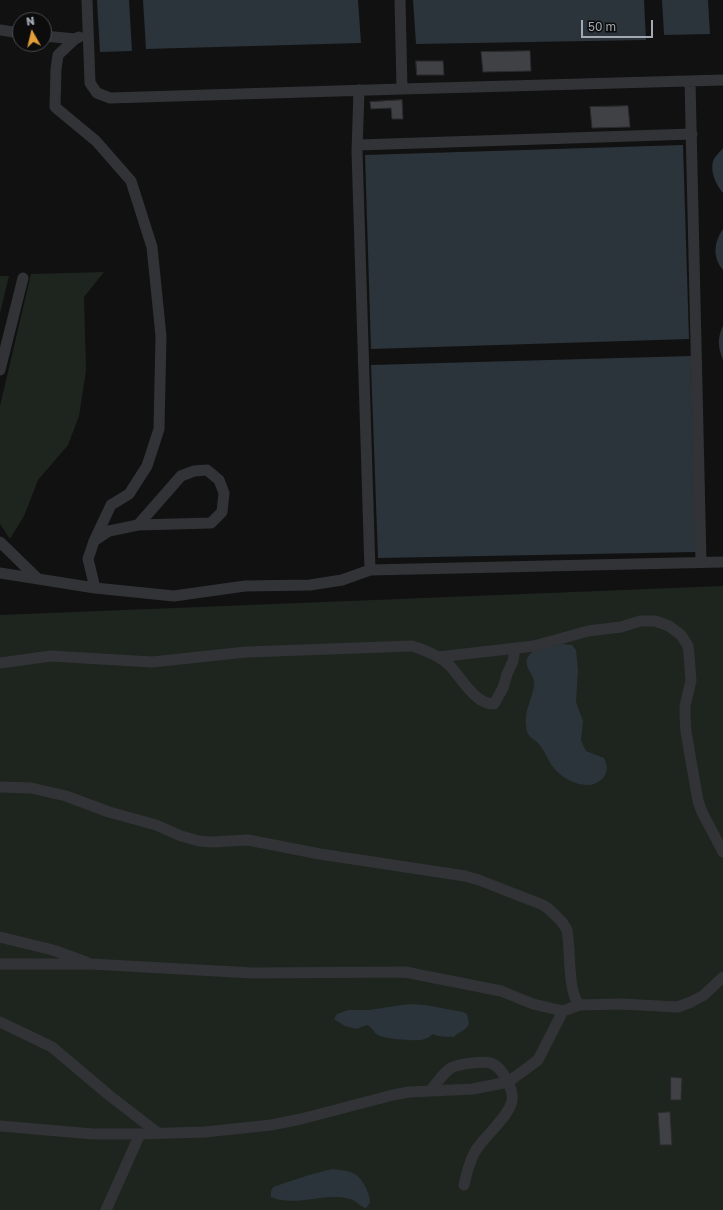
<!DOCTYPE html>
<html>
<head>
<meta charset="utf-8">
<style>
	body { margin:0 }
	#map { position:relative; width:723px; height:1210px; overflow:hidden; background:#111112; font-family:"Golos Text",sans-serif }
	canvas { display:block }
	.north { position:absolute; left:12px; top:12px; width:40px; height:40px; box-sizing:border-box; background:#0c0c0d; border:1px solid #484b4f; border-radius:50%; rotate:352deg; font-size:11px; font-weight:700; line-height:16px; text-align:center; color:#a3a9b2 }
	.north::after { content:''; display:block; margin:auto; width:14px; height:18px; background:#e39e38; clip-path:polygon(50% 0,100% 100%,50% 72%,0 100%) }
	.scale { position:absolute; left:581px; top:20px; width:72px; height:18px; box-sizing:border-box; border:2px solid #a3a9b2; border-top:0; padding-left:5px; font-size:12px; line-height:14px; white-space:nowrap; color:#a3a9b2; -webkit-text-stroke:3px #0c0c0d; paint-order:stroke }
</style>
</head>
<body>
<div id="map">
<canvas width="723" height="1210"></canvas>
<div class="north">N</div>
<div class="scale">50 m</div>
</div>
<script>
const context = document.querySelector('canvas').getContext('2d');
context.lineJoin = 'round';
function paint(path, color) { context.fillStyle = color; context.fill(path, 'evenodd'); }
function trace(path, color, width, dash) { context.strokeStyle = color; context.lineWidth = width; context.lineCap = dash ? 'butt' : 'round'; context.setLineDash(dash || []); context.stroke(path); }
const green = new Path2D(`
	M104,272L84,297L86,371L79,416L68,445L38,480L24,516L10,539L0,524V406L31,274Z
	M0,276H9L0,313Z
	M723,586V1210H0V615Z`);
const water = new Path2D(`
	M97,0H129L132,51L100,52Z
	M143,0H358L361,43L146,49Z
	M413,0H644L646,40L416,44Z
	M662,0H708L710,34L664,35Z
	M683,145L689,339L371,349L365,155Z
	M723,148V193C716,185 710,172 713,161C715,156 720,152 723,148Z
	M723,229V270C712,257 714,242 723,229Z
	M723,326V360C718,348 717,338 723,326Z
	M691,356L697,552L378,558L371,365Z
	M562,644L572,645L576,650L578,670L576,702L583,721L581,740L583,745L586,751L604,758C608,766 608,774 601,780C587,792 563,780 553,767C548,760 544,750 539,744C531,736 527,738 526,725C524,712 532,699 534,686C535,681 533,677 530,672C517,649 546,648 562,644Z
	M409,1004L425,1005L463,1012L467,1014L469,1024C466,1031 458,1032 454,1037C446,1036 439,1038 433,1034C430,1036 428,1038 425,1039C419,1042 384,1039 378,1035C374,1033 372,1027 367,1025L356,1029L345,1026L334,1019L337,1014L348,1010H369Z
	M332,1169C349,1171 358,1171 366,1188C368,1193 370,1197 370,1203L366,1208C360,1207 358,1202 353,1200C348,1198 342,1197 337,1197C317,1196 290,1206 271,1197V1191L273,1187L309,1175Z`);
const building = new Path2D(`
	M530,51L531,71L483,72L481,52Z
	M416,61H443L444,75H417Z
	M402,100L403,119H392L391,108L371,109L370,102Z
	M628,106L630,127L592,128L590,107Z
	M671,1077L682,1078L681,1100H671Z
	M670,1112L672,1145H660L658,1113Z`);
const minor = new Path2D(`
	M87,0L90,83L97,93L110,98L402,89
	M400,0L402,89L723,80
	M0,30L20,33
	M44,36L75,39L79,37
	M75,39L58,55L56,69L55,107L96,141L131,181L152,247L161,336L159,429L147,466L129,494L111,505L94,541
	M690,81L701,562
	M359,90L357,151L370,570L723,562
	M358,145L692,134
	M0,370L23,278
	M0,542L37,578
	M0,573L95,588L174,596L245,586L310,585L342,580L370,570
	M95,588L88,559L94,541L109,531L138,525L211,523L222,512L224,493L219,480L207,470L194,471L181,476L138,525
	M438,657L534,646L588,631L621,627L640,621H655L669,626L681,635L688,646L689,654L691,681L685,706V715L686,732L698,801L702,812L723,852
	M0,663L51,656L152,662L246,652L412,646C425,650 440,656 450,666C462,679 475,704 494,704L503,688L507,674L513,661L515,648
	M0,787L31,788L66,796L109,812L156,825L181,836L199,841L212,842L248,840L320,854L465,876L479,880L543,905L550,910L562,922L567,930C571,950 567,989 579,1005
	M0,937L53,950L86,962
	M0,964H91L253,973L405,972L501,991L533,1004L563,1011
	M0,1022L52,1047L110,1096L158,1133
	M430,1091C437,1083 443,1073 451,1068C459,1064 485,1060 493,1064C503,1069 514,1090 512,1101C509,1116 485,1136 476,1150C469,1161 467,1173 464,1185
	M0,1126L93,1134H140L106,1210
	M140,1134L205,1132L271,1125L301,1119L393,1095L409,1092L473,1089L508,1082L515,1077L538,1060L563,1011L579,1005L621,1004L678,1007L691,1002L704,995L723,977`);
paint(green, '#1e251e');
paint(water, '#2b343a');
paint(building, '#404145');
trace(building, '#2b2b2e', 1);
trace(minor, '#323337', 11);
</script>
</body>
</html>
